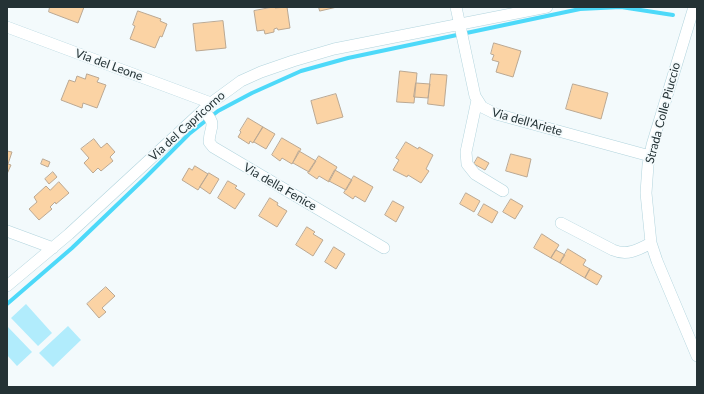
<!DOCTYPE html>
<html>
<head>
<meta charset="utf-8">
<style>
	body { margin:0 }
	#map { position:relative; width:704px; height:394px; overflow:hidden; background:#f3fafc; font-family:Lato,sans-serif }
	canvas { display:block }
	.frame { position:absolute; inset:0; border:8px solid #243235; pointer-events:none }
</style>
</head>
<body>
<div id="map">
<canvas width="704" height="394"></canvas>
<div class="frame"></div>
</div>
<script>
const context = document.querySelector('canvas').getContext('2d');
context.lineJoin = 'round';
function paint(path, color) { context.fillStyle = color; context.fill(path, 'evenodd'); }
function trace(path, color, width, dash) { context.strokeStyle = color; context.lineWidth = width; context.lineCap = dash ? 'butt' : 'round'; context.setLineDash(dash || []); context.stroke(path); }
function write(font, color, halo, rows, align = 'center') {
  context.font = font + ' Lato,sans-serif'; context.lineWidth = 3.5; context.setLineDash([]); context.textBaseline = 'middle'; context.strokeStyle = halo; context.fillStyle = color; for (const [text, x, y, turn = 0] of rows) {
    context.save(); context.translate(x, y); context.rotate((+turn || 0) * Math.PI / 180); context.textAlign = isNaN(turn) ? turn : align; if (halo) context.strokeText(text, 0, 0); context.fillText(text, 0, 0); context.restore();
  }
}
const green = new Path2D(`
	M26,304L52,333L38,346L11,318Z
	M7,326L32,352L17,366L7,355Z
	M68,326L81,340L53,367L39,353Z`);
const stream = new Path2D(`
	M621,7L673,15
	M7,304L72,248L145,178L189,134L218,111L252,93L301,71L348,58L580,9L621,7`);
const building = new Path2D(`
	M50,7H84L78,23L49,12Z
	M275,7V8L287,7L290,28L278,30L277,28L274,29V32L265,34L264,30L257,31L254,11Z
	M319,7H337L320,11Z
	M138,11L161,19L160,21L167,24L162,37L160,36L155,48L130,39L135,26L133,25Z
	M223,21L226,48L196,51L193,24Z
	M494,43L521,51L513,77L496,72L499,62L492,60L494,55L491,54Z
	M400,71L417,73L414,103L397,102Z
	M87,74L99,78L97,82L106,85L97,108L83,103L82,108L61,100L69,80L75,82L77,76L85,79Z
	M431,74L447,75L444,106L428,104Z
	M416,83L430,84L428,98L414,97Z
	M573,84L608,93L601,119L566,109Z
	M336,94L343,117L317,124L311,101Z
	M248,118L263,127L253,143L250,141L249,144L238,137L241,132L240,131Z
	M263,127L275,134L266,149L254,142Z
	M282,138L301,149L292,164L282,158L280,161L272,155Z
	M94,139L101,148L107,143L115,152L110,157L113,161L101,171L98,168L93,173L84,163L89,158L81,149Z
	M406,142L418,149L419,147L433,155L426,169L429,171L421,183L408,175L407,177L393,170L399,160L396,158Z
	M7,151L12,152L8,164L11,165L7,174Z
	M299,151L316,161L309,172L293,163Z
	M511,154L531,159L527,177L506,171Z
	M319,156L337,167L329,182L319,176L317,179L308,173Z
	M478,157L489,163L485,170L474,164Z
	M43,159L50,162L48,167L41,164Z
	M195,166L208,174L198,190L182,180L189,168L192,170Z
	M335,170L352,180L346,190L329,181Z
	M53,172L57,177L49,184L45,179Z
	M209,173L219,179L210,194L200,187Z
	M354,176L373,187L365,202L355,196L353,199L344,193Z
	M228,181L237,186L235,188L245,194L235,209L218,198Z
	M59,182L69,193L56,204L55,202L50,207L52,209L39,220L29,209L37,202L34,197L46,186L50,190Z
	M466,193L480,201L474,212L460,204Z
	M270,198L278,203L277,205L287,211L277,227L259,216Z
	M511,199L523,206L515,219L503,212Z
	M393,201L404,207L396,222L385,215Z
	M484,204L498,212L492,223L478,215Z
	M307,227L315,232L313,234L323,240L313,256L296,245Z
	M542,234L559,245L551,258L534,248Z
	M334,247L345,254L336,269L325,262Z
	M568,249L586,260L583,265L590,269L585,278L560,263Z
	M556,250L565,255L560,263L551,258Z
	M590,269L602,276L597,285L585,278Z
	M106,287L115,296L102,308L106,312L99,318L87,304Z`);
const minor = new Path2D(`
	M456,7L475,96L482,107L496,114L650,156
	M694,7L652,145L648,165L646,193L651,243L657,261L697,356
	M7,27L211,103
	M477,100L466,152L467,164L475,174L503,191
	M203,110C218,126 210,124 209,142L213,147L384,248
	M561,223L613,250C627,256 638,250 651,243
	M7,231L53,248
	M7,286L69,234L211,103L241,81L261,72L293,61L334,49L547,7`);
const streetNames = [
	["Via del Leone",109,65,20],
	["Strada Colle Piuccio",663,113,-75],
	["Via dell'Ariete",527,122,16],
	["Via del Capricorno",187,126,-42],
	["Via della Fenice",280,187,30]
];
paint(green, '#b1ecfc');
trace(stream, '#4dd9f9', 4);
paint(building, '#fbd3a4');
trace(building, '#bba892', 1);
trace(minor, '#b2d4dd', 12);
trace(minor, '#fff', 11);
write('12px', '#243235', '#f3fafc', streetNames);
</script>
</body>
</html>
